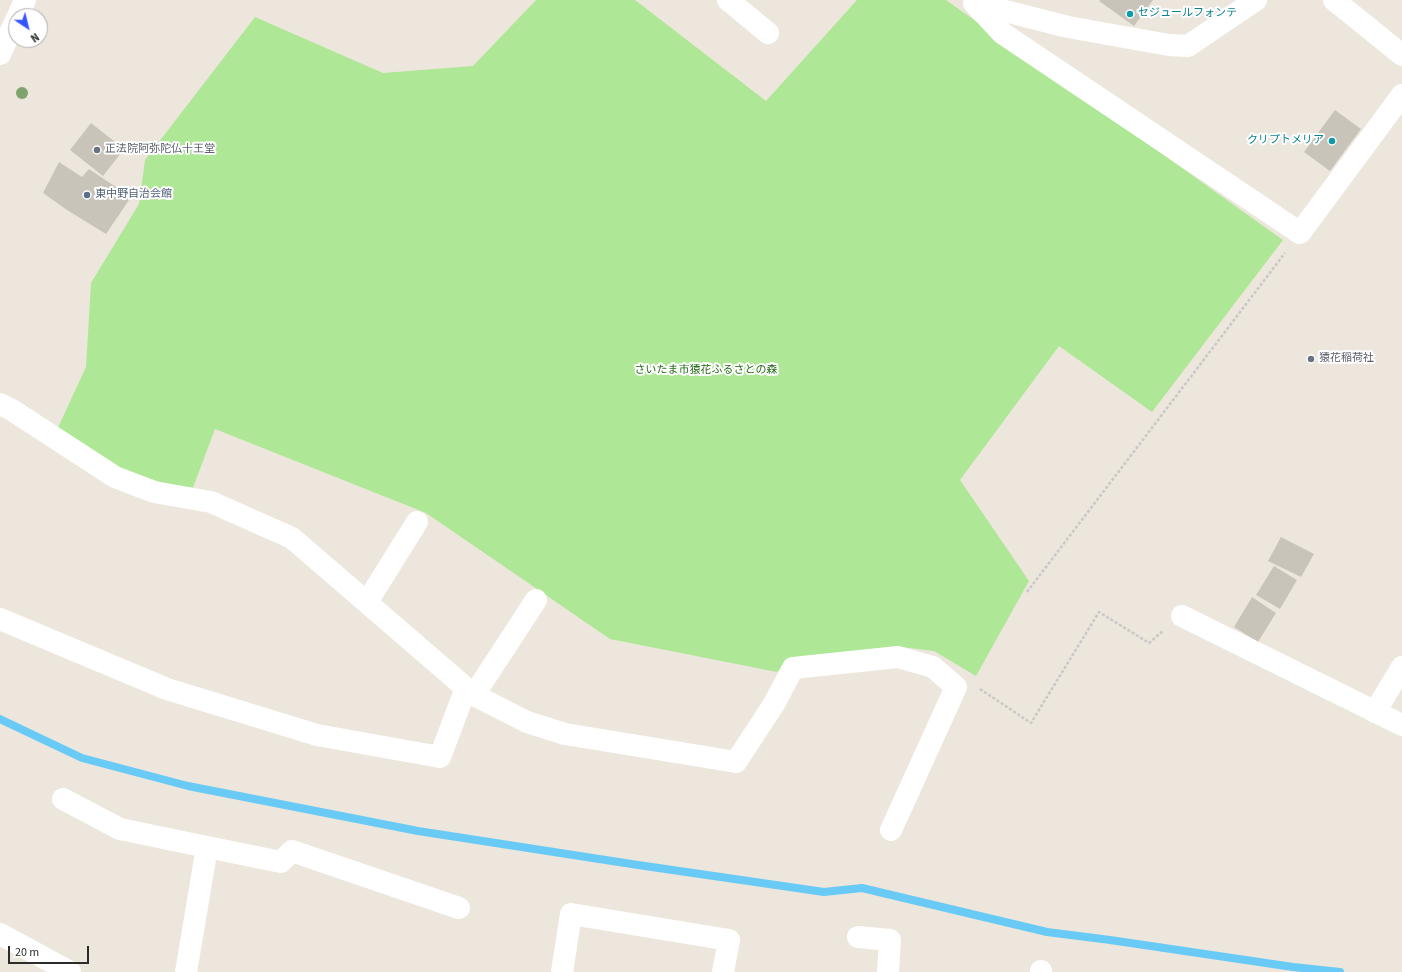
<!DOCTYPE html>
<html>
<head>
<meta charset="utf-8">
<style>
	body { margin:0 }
	#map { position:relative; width:1402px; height:972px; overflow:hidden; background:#ede6dc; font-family:"Source Sans 3",sans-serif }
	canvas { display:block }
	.north { position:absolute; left:8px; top:8px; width:40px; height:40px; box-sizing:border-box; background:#fff; border:1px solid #aaa; border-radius:50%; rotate:145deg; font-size:11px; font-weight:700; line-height:16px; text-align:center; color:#2b2b2b }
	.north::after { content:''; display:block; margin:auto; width:14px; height:18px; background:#3755ff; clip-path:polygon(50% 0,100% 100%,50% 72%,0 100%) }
	.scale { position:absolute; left:8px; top:946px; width:81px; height:18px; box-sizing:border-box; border:2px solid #2b2b2b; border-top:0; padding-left:5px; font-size:12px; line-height:14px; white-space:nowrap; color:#2b2b2b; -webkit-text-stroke:3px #fff; paint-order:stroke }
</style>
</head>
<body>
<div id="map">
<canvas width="1402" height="972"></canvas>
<div class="north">N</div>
<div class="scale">20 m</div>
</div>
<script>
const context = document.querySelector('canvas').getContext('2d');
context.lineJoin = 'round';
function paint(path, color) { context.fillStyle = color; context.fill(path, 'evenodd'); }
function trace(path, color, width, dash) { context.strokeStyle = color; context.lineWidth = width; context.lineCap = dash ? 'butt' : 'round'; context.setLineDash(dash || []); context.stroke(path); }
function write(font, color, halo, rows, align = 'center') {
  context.font = font + ' "Source Sans 3","Noto Sans JP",sans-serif'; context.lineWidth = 4; context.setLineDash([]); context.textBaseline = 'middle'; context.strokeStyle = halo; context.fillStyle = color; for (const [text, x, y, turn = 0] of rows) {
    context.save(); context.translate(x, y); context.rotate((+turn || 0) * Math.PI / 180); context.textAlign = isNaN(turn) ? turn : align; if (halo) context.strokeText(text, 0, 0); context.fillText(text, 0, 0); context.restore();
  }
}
const green = new Path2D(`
	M536,0H635L766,101L857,0H946L1283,240L1152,412L1059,346L960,480L1029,581L976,676L934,651L901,647L787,662L777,672L610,639L426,513L215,429L191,493L120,468L55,434L86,367L91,283L139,204L145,160L255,17L383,73L473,66Z`);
const stream = new Path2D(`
	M0,719L82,758L188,786L418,831L638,865L824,892L862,888L1047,932L1110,940L1293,967L1340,972`);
const building = new Path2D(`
	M1100,0H1153L1134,26L1099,1Z
	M1335,110L1361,129L1330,171L1304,152Z
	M91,123L124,149L103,176L70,150Z
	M59,162L82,177L89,169L131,197L106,234L67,210L43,193Z
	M1281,537L1314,554L1301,577L1268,561Z
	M1274,566L1297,580L1280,609L1256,595Z
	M1252,597L1276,613L1258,642L1234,627Z`);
const path = new Path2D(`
	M1027,592L1285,253
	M980,689L1031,723L1099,612L1149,643L1163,631`);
const minor = new Path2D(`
	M728,0L768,33
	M1334,0L1402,55
	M974,3L1002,33L1300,233L1402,95
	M974,3L1068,27L1169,45L1188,46L1256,0
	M18,16L25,0
	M0,54L16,20
	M0,404L12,410L115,477L154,492L211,502L292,538L474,695L527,722L565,734L736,762L774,704L793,668L898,657L933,667L956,687L891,830
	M367,602L417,522
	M1182,616L1402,725
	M0,619L167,689L317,735L440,757L466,688
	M474,695L536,600
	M1375,712L1402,667
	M63,799L120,829L207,847
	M0,934L70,972
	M858,937L890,940L888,972
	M186,972L207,847L281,862L292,851L459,908
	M562,972L571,914L729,940L723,972
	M1041,972V971`);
const trees = [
	[22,93]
];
const markers = [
	[1130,14,4,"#0f9aa8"],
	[1332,141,4,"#0f9aa8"],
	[97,150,4,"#6b7280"],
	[87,195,4,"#5c6f8a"],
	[1311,359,4,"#6b7280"]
];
const cultureNames = [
	["セジュールフォンテ",1138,14],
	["クリプトメリア",1324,141,"right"]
];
const worshipNames = [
	["正法院阿弥陀仏十王堂",105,150],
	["猿花稲荷社",1319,359]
];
const serviceNames = [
	["東中野自治会館",95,195]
];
const parkNames = [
	["さいたま市猿花ふるさとの森",706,371]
];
paint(green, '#aee795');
trace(stream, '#69cbf5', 8);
paint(building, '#c9c4ba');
trace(path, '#c8c8c8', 2.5, [3, 2]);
trace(minor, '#fff', 22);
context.fillStyle = '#7fa36f';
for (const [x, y] of trees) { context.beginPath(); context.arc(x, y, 6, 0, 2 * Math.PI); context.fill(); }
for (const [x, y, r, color] of markers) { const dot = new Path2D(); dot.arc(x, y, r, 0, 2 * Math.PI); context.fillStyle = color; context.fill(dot); trace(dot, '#fff', 1.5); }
write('11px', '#0d838f', '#fff', cultureNames, 'left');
write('11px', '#5b616d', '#fff', worshipNames, 'left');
write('11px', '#4e5e75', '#fff', serviceNames, 'left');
write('11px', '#256c16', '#fff', parkNames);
</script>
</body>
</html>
